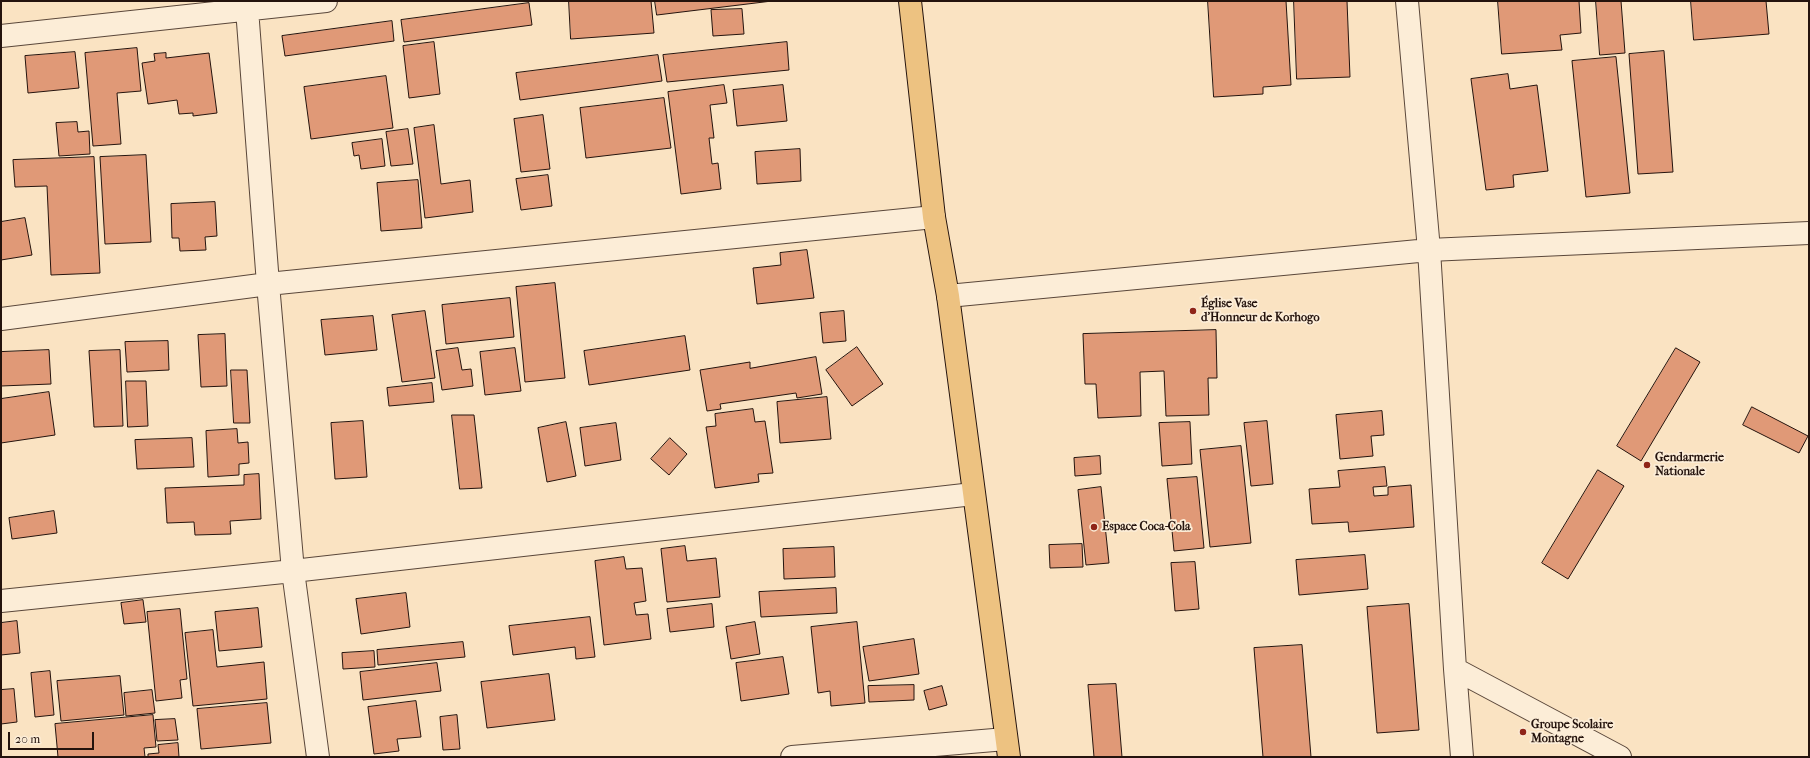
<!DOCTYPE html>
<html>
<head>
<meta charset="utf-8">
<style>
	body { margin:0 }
	#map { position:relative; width:1810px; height:758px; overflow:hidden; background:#fae3c2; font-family:"IM FELL French Canon",serif }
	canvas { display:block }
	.frame { position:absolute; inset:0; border:2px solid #24130d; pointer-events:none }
	.scale { position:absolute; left:8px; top:732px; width:86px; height:18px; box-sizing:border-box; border:2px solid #24130d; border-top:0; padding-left:5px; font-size:12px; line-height:14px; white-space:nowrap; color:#24130d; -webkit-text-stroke:3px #fcedd7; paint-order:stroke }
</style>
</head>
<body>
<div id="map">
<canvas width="1810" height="758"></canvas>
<div class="frame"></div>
<div class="scale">20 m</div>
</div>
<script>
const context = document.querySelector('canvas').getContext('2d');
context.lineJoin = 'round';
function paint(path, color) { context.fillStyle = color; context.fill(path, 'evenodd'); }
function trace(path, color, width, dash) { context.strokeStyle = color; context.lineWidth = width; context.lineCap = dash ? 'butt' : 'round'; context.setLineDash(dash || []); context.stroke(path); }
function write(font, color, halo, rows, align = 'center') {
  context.font = font + ' "IM FELL French Canon",serif'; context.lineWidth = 3.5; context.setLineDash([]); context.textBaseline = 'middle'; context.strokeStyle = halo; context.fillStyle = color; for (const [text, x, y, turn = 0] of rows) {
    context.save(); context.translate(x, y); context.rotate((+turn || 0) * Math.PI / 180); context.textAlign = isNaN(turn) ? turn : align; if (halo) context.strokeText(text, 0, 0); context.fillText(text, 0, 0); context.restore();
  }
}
const building = new Path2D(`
	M569,1H651L654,33L571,39Z
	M655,1H772L657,15Z
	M1208,1H1286L1291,85L1263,87V94L1214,97Z
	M1294,1H1347L1350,77L1297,79Z
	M1498,1H1579L1581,33L1560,35L1562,50L1502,54Z
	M1596,1H1621L1625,53L1600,55Z
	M1691,1H1766L1769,34L1694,40Z
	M529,3L532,25L404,42L401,20Z
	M742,9L744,34L713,36L711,10Z
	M392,21L394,41L285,56L282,36Z
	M434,42L440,94L409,98L403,46Z
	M787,42L789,70L667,82L663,55Z
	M137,48L141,91L117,93L121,144L93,146L85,53Z
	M1664,51L1673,172L1638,174L1629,54Z
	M75,52L79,88L28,93L25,56Z
	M166,53V58L209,53L217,113L193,116V113L179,114L177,100L148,104L142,63L155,61L154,54Z
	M658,55L662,81L520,100L516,73Z
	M1616,57L1630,193L1586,197L1572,61Z
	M1508,74L1510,89L1537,85L1548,171L1513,175L1514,187L1486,190L1471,79Z
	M386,76L393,128L311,139L304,87Z
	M724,85L727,103L710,105L714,138H709L712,164L718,163L721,189L681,194L668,92Z
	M783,85L787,121L737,126L733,90Z
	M664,98L671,148L586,158L580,108Z
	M543,115L550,169L521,172L514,119Z
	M77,122L78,132L89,131L90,154L59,156L56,123Z
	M434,125L441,184L470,180L473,212L425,218L414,128Z
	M408,129L413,164L391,166L386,132Z
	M382,139L385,166L361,169L359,155L354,156L352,143Z
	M800,149L801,181L757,184L755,152Z
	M146,155L151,242L105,244L100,157Z
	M94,157L100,273L51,275L47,186L15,187L13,160Z
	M548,175L552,206L521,210L516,179Z
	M418,180L422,228L381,231L377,183Z
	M215,202L217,236L205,237L206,250L180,251L179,238H172L171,204Z
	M25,218L32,255L1,260V222Z
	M807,250L814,298L757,304L753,268L781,265L780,253Z
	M555,283L565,378L525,382L516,287Z
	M510,298L514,337L446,344L442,305Z
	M425,311L435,378L402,382L392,315Z
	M844,311L846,341L823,343L820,313Z
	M373,316L377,350L325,355L321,320Z
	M1216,330L1217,378H1208L1209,415L1166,416L1164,371L1140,372L1141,416L1098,418L1096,384H1085L1083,334Z
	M225,334L227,386L201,387L198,335Z
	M685,336L690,370L589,385L584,351Z
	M168,341L169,370L127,372L125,342Z
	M857,347L883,384L852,406L826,370Z
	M458,348L462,370L471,369L473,386L442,390L436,351Z
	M515,348L521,391L485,395L480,352Z
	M1676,348L1700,362L1641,461L1617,446Z
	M49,350L51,384L1,386V352Z
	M120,350L123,426L94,427L89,351Z
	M816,357L822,394L797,398L796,393L720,404L721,409L707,411L700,370L750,362V368Z
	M231,370H247L250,423H234Z
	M126,381H146L148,426L128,427Z
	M432,383L434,402L389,406L387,388Z
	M49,392L55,435L1,443V399Z
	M827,397L831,439L780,443L777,402Z
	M1752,407L1808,436L1799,453L1743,425Z
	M753,409L755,422L765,421L773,473L758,474L759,482L715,488L706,427L716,426L715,414Z
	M1382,411L1384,435L1371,436L1373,456L1340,459L1336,415Z
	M452,415H474L482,488L460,489Z
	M363,421L367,477L335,479L331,423Z
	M1267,421L1273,484L1251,486L1244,423Z
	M566,422L576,476L547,482L538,428Z
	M1190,422L1192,464L1162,466L1159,423Z
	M616,423L621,460L585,466L580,428Z
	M237,429L238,443L248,442L249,463L239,464V475L208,477L206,431Z
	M192,438L194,467L137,469L135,440Z
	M670,438L687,454L669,475L651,459Z
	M1241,446L1251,543L1210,547L1200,450Z
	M1100,456L1101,474L1075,476L1074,458Z
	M1385,467L1387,486L1373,487L1374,496L1388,495V487L1411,485L1414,527L1349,532L1348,522L1312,524L1309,489L1340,487L1338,471Z
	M1598,470L1624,486L1568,579L1542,563Z
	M259,474L261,519L230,521L231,534L195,535L194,522L167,523L165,488L244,485V475Z
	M1197,477L1204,548L1174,551L1167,479Z
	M1101,487L1109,563L1086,565L1078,490Z
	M54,511L57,533L12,539L9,518Z
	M1082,544L1083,567L1050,568L1049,545Z
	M685,546L687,561L716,558L720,597L667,602L661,549Z
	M834,547L835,577L784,579L783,549Z
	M1365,555L1368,589L1299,595L1296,560Z
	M624,557L626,569L642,568L646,601L634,603L636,615L648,614L651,639L604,645L595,561Z
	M1195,562L1199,609L1175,611L1171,563Z
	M836,588L837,613L761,617L759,592Z
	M406,593L410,627L361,634L356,599Z
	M143,600L146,622L124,624L121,603Z
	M712,604L714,627L670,632L667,609Z
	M1409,604L1419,730L1377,733L1367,607Z
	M258,608L262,647L219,651L215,612Z
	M180,609L187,679L180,680L182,698L156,701L147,612Z
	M590,617L595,657L576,659L575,647L513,655L509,626Z
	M17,621L20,653L1,655V623Z
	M755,622L760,654L731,659L726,627Z
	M857,622L865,703L831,706L830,691L818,693L811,627Z
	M213,630L217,667L264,662L267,699L193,706L185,633Z
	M914,639L919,674L869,681L863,647Z
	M463,642L465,657L378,665L377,650Z
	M1302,645L1311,757H1263L1254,648Z
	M374,651L375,667L343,669L342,653Z
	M783,657L789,694L741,701L736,663Z
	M437,663L441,691L363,700L360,672Z
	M50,671L54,715L35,717L31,673Z
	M549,674L555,720L487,728L481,682Z
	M120,676L124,715L61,721L57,681Z
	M1116,684L1122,757H1094L1088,685Z
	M914,685V700L869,702L868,686Z
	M942,686L947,705L929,710L924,691Z
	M14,689L17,722L1,724V690Z
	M152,690L155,713L126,716L124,693Z
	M416,701L421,737L397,739L399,751L374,754L368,707Z
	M267,703L271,743L201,749L197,709Z
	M153,715L156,747L144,748L145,757H58L55,724Z
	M457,715L460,749L443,750L440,717Z
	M175,719L178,740L157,741L155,720Z
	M178,743L179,757H148V754L159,753L158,745Z`);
const street = new Path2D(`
	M245,1L247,9L268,284L293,571L318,757
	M1407,1L1429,250L1455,669L1462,757
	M1,36L326,1
	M948,296L1429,250L1809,233
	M1,319L268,284L934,217
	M1,601L293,571L973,494
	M1455,669L1620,757
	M792,757L1006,739`);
const primary = new Path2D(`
	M910,1L934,217L948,296L1009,757`);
const markers = [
	[1193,311,4,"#8f2418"],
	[1647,465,4,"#8f2418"],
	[1094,527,4,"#8f2418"],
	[1523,732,4,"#8f2418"]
];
const poiNames = [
	["Église Vase",1201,304],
	["d'Honneur de Korhogo",1201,318],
	["Gendarmerie",1655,458],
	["Nationale",1655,472],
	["Espace Coca-Cola",1102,527],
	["Groupe Scolaire",1531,725],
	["Montagne",1531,739]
];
paint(building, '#e09977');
trace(building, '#24130d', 1);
trace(street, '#5a473a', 24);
trace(primary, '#24130d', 24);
trace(street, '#fcedd7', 22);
trace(primary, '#edc281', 22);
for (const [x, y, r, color] of markers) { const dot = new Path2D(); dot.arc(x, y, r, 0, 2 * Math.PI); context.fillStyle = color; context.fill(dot); trace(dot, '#fcedd7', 1.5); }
write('bold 12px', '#24130d', '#fcedd7', poiNames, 'left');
</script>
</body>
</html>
